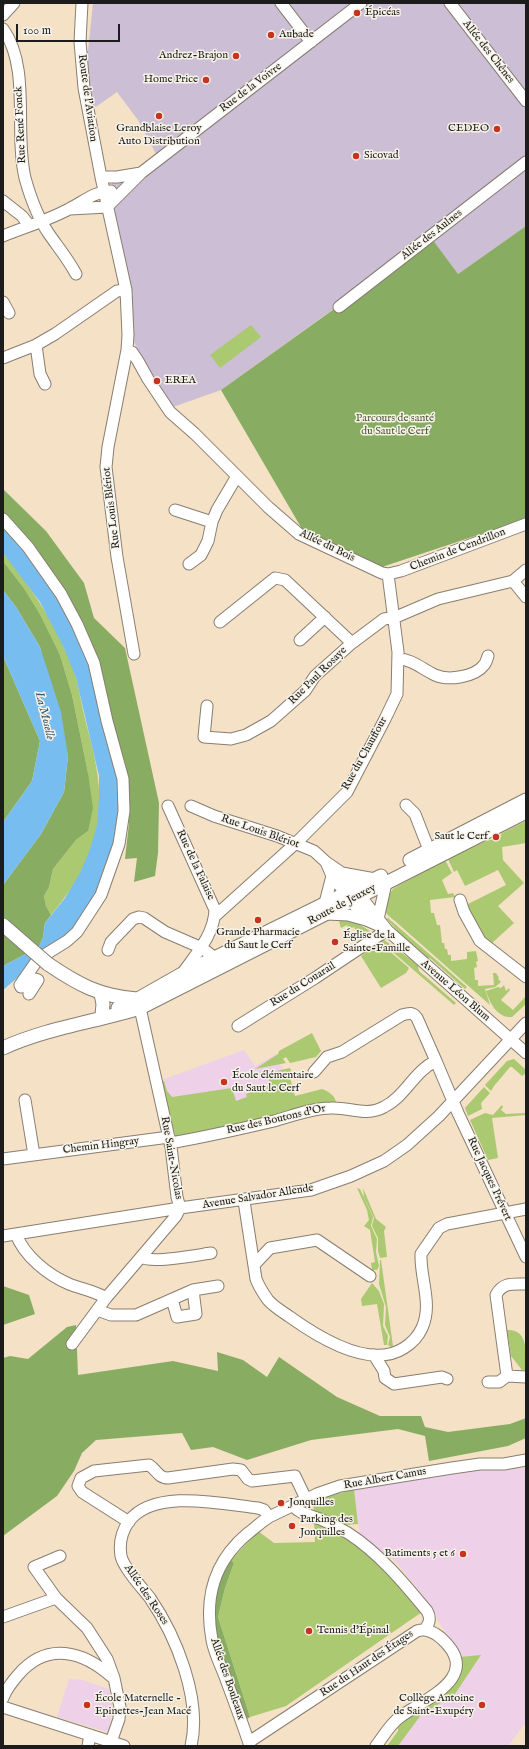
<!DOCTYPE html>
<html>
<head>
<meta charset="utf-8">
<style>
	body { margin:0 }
	#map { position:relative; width:529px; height:1749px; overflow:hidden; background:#f4e1c6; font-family:"IM FELL English",serif }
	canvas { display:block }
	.frame { position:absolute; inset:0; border:4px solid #1c1c1c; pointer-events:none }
	.scale { position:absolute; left:16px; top:24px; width:104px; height:18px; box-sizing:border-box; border:2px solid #1c1c1c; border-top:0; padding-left:5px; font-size:12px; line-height:14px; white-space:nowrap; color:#1c1c1c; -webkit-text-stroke:3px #f7f3e8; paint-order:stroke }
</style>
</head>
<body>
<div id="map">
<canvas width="529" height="1749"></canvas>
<div class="frame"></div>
<div class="scale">100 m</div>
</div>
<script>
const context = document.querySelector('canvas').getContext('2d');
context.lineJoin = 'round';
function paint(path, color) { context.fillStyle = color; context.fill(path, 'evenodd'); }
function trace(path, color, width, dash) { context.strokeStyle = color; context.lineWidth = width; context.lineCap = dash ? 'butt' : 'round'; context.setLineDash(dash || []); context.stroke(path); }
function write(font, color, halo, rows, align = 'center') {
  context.font = font + ' "IM FELL English",serif'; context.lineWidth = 3; context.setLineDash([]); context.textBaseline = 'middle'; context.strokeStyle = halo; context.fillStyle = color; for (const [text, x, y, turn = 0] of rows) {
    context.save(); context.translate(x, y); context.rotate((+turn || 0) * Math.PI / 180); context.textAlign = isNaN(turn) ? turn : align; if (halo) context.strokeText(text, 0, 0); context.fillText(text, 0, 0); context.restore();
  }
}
const built = new Path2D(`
	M244,1050L255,1066L275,1055L294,1091L237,1108L200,1107L167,1114L159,1081Z
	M526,1468V1722L508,1746H398L421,1715L455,1694L481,1656L460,1657L424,1597L396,1562L356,1533L360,1531L358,1524L354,1489L482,1470Z
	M69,1679L82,1680L109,1689L112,1698V1712L108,1732L57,1717Z`);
const industrial = new Path2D(`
	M93,3H526V226L458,274L431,239L221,390L173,407L148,371L133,340L112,209V174L137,168L156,154L138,120L117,92L90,111L82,51H88Z`);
const green = new Path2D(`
	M251,325L261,337L220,368L210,355Z
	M3,553C31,586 64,636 76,678C80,693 82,708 86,723C95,756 103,789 98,824C93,858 72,890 51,915L46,906L44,896L49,887L53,869L76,840L88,831V773L72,695L60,655L23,587L3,561Z
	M526,821V843L502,847L503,860L524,883L498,906L514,923L492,943L479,932L481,930L466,905L506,885L498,870L465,886L457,870L454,872L448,859L486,841L499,838L502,833Z
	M445,860L452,873L442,880L448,894L453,893L455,897L430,900L431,913H434L437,925H440L442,943H444L445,949H447L448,955H451V961L467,959V952L476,951L478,961L476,962L477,967L474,968L475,980H478V986L494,985L493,973H496L499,978L498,979L501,982L495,987L485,989L490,1005L395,921C392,919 389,916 387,914C383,906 389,893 394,888Z
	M386,918H388L467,987L465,989L430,958H426L404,938Z
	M339,921C351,919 361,925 371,932V934L368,937L356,931L354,927L349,929L347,925L341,928Z
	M383,939L418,965L419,971L456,1003L454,1005L379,940Z
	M379,942L409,968L406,973L381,988L361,956Z
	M504,985L506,991L509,988L510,990L501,1000L513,1010L526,996V1004L512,1017C497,1018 490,1003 486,991L498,987L501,988Z
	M312,1033L321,1051L316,1057L290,1063L286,1057L283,1059L286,1063L255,1069L278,1054L279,1051Z
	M514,1059L526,1070V1073L522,1076L512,1067H510L494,1086L491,1091L485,1085L507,1061Z
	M290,1068L293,1076L290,1078L295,1096L322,1089C328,1091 336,1096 336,1103L176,1138L160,1082L164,1081L167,1091L172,1097L232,1088L236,1101L247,1097L246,1094L270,1085L268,1073Z
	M484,1087L490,1093L481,1103L482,1109L468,1116L465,1108Z
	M502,1105L503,1107L501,1110L506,1114L526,1113V1115L492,1118L498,1158L488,1160L470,1120L485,1113L493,1115Z
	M357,1188L360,1189L373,1217L371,1226L377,1239L376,1252L379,1266L377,1270H372L371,1263L375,1262L370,1230L364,1226L369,1220L367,1210Z
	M363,1188L376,1219L386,1227L384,1231L387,1257L380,1258L378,1251V1238L372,1226L374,1218L364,1197Z
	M380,1260H381L393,1346L391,1347L388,1345L390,1337L385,1325L386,1307L379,1284Z
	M372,1283L379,1291L384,1304L383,1326L388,1336L387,1345H384L377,1304L362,1306L361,1299Z
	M507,1330C529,1329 526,1354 526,1370H522L511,1356Z
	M354,1489L358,1524L345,1525L314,1510L313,1505L317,1500Z
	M314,1521L338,1531L374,1559L422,1612L286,1706L250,1717L218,1617L225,1588L234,1563L231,1560L258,1531L274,1543L315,1542Z
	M481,1655L455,1694L421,1715L398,1746H387L398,1731L397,1724L446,1690L460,1657Z`);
const forest = new Path2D(`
	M526,226V519L382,567L302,529L221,390L432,239L458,274Z
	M3,489L46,531L84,583L94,618L125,648L159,803L158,853L155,876L134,882L137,858L125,859L129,823L125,806L118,809V781L98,697L3,525Z
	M3,561L23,587L39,613L60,655L72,695L88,773L93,808L88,831L76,840L53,869L49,887L44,896L46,906L51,915L45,923L43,937L39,947L3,966V885L41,834L64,792L68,756L40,647L16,607L3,590Z
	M3,656L40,741L32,781L3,822Z
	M3,1286L29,1295L35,1314L3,1325Z
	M76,1325L78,1375L173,1361L218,1371L217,1352L243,1360L267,1377L279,1357L337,1397L380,1416H421L425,1427L448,1432L510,1424L526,1418V1438L508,1446L429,1461L425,1436L398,1429L311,1440L247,1460L213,1447L191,1450L182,1433L96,1440L82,1453L74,1471L57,1496L3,1536V1358L10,1356L28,1359L67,1327Z
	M231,1560L234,1563L225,1588L218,1617L250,1717L247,1719L220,1647L213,1618L217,1592L221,1577Z`);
const water = new Path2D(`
	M3,525L16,538L46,581L71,621L90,662L118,779V809L115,844L105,877L76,928L3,990V966L39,947L43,937L45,923L65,898L81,871L90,849L97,825L99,798V776L76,678L64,648L40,602L3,553Z
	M3,590L16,607L40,647L61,712L68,756L64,792L41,834L3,885V822L32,781L40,741L3,656Z`);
const minor = new Path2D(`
	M82,3L80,42L84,88L101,177L126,290L128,335L127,350L108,447L106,467L117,557L134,654
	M281,3L311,42
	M450,3L526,101
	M3,15L14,3
	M3,29C31,68 14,131 25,178C30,196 38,218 49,234C58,247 68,259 76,274
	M101,177H117L141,173
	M3,201L22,216L29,225
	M107,207L141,173L361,3
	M70,209L107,207
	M3,236C25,227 49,220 69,209C85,201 93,192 111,191
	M3,302L9,313
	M339,307L526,162
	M36,345L40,374L45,384
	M127,350L132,352L138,361L148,379L170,412L195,434L268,507L299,534L382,573L388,574L401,571L526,524
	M3,358L36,345L55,334L117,291L126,290
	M175,510L212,522
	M3,519L28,547L61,594L77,624L94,663L107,721L123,779L124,811L119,844L101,895L77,932L67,941L46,954L36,962L20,985L21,987H22L35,979L38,980L29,994
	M189,564L201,555L208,541L212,522L217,510L237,476
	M526,570L513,581L526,597
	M220,622L275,578L285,580L352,643
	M300,640L325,617
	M398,659C412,659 422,669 435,675C448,681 475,677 484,665C486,663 487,659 488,656
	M207,706L204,737L231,739L246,735L271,721L305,691L315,676L352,643L384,619L396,617L438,599L513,581
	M406,805L415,814L429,850
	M168,806L215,910C214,935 196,954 182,974
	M191,806L214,816L277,836L314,851L326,862L342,873L387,930L526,1053
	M326,862L332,876L366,920L385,928
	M342,873L375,879
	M460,900L464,912L480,941L526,977
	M325,903L332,876
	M327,914L348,915L366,920
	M214,917L296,843L347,792L385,719L397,694L398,652L388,574
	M378,919L386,883
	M108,950L111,942L133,919L139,917L144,918L165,932L202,948L215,958
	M238,1026L315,978L387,930
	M436,1061L458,1113L526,1257
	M25,1100L34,1155
	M170,1143C205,1137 240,1129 274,1121C292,1116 312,1108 331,1108C350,1107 366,1117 384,1107C405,1097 414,1071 436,1061L417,1018C413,1012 409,1013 402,1015L342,1052L327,1057L314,1072
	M3,1159L169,1137
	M244,1201L256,1279C259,1287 263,1293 268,1300C274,1307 283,1312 290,1317C318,1337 370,1370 404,1348C412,1343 418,1337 422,1328C433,1304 420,1279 421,1254L439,1228L447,1224L526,1209
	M16,1234C24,1256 48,1275 69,1284C81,1289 95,1291 106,1298
	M3,1236L180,1208L311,1190L351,1176L384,1161L407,1145L439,1116L526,1023
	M141,1257C151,1264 197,1255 211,1253
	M254,1265L270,1248L317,1240L370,1276
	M172,1299L177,1317L196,1314L193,1290
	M97,1310L111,1315H136L193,1290L218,1286
	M72,1344L106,1298L176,1216L180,1208L177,1197L171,1147L140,1008
	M374,1355L384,1371L385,1378L394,1384L442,1377L447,1379
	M507,1376L526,1377
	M488,1382H499L507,1376L496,1295C503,1282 513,1284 526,1284
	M293,1506C300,1514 310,1515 320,1519C330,1523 339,1528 348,1533C379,1553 404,1583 427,1611C431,1618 430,1623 425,1629
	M129,1522L82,1492L78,1486L81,1478L94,1471L149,1465C157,1470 158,1478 168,1478L233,1469L241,1470L248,1479L252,1481L295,1476L306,1499
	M60,1556L34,1567L56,1598L87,1628L107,1659L114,1678L120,1707L119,1719L111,1742
	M3,1617L56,1598
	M3,1698C6,1689 12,1682 18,1675C47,1641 83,1651 112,1677
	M3,1707L124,1746
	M249,1742L417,1631C426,1628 436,1633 442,1639C483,1677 426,1698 400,1717C390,1724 383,1737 376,1746
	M88,1746L90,1735
	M191,1746C202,1699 176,1636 150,1598C142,1588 123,1567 121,1556C119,1544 122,1531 129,1521C155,1488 222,1504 258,1508L264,1510L269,1517
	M250,1746C242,1722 233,1698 224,1674C220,1664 214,1652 212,1640C204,1597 214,1562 247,1534C255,1528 261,1522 269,1517L317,1494L340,1486L452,1468L480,1464H504L526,1460`);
const major = new Path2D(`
	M410,860L526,800
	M48,964C79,985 99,996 137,999
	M101,994L103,1004L102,1015
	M118,1008L138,999L182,974L381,876
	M3,1048C47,1028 94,1022 140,1008L526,812`);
const majorBridge = new Path2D(`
	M3,925L48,964`);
const markers = [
	[357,13,4,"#c8321e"],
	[271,35,4,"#c8321e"],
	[236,56,4,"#c8321e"],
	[206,80,4,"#c8321e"],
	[159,116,4,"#c8321e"],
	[497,129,4,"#c8321e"],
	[356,156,4,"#c8321e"],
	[157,381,4,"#c8321e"],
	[496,837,4,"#c8321e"],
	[258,920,4,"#c8321e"],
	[335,942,4,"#c8321e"],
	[224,1082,4,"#c8321e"],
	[281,1503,4,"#c8321e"],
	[292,1526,4,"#c8321e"],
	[463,1554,4,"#c8321e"],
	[309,1631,4,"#c8321e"],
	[87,1705,4,"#c8321e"],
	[482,1705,4,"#c8321e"]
];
const poiNames = [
	["Épicéas",365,13],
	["Aubade",279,35],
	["Andrez-Brajon",228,56,"right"],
	["Home Price",198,80,"right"],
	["Grandblaise Leroy",159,129,"center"],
	["Auto Distribution",159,142,"center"],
	["CEDEO",489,129,"right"],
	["Sicovad",364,156],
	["EREA",165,381],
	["Saut le Cerf",488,837,"right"],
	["Grande Pharmacie",258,933,"center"],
	["du Saut le Cerf",258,946,"center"],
	["Église de la",343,936],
	["Sainte-Famille",343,949],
	["École élémentaire",232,1076],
	["du Saut le Cerf",232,1089],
	["Jonquilles",289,1503],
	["Parking des",300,1520],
	["Jonquilles",300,1533],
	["Batiments 5 et 6",455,1554,"right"],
	["Tennis d'Épinal",317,1631],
	["École Maternelle -",95,1699],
	["Epinettes-Jean Macé",95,1712],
	["Collège Antoine",474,1699,"right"],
	["de Saint-Exupéry",474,1712,"right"]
];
const streetNames = [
	["Allée des Chênes",488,52,52],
	["Rue de la Voivre",251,88,-37],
	["Route de l'Aviation",87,98,82],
	["Rue René Fonck",21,125,-93],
	["Allée des Aulnes",432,235,-38],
	["Rue Louis Blériot",112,508,-97],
	["Allée du Bois",327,546,26],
	["Chemin de Cendrillon",458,550,-21],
	["Rue Paul Rosaye",318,676,-45],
	["Rue du Chauffour",365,754,-61],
	["Rue Louis Blériot",260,832,19],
	["Rue de la Falaise",195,865,65],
	["Route de Jeuxey",342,905,-28],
	["Rue du Couarail",303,985,-32],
	["Avenue Léon Blum",455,991,41],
	["Rue des Boutons d'Or",276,1120,-13],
	["Chemin Hingray",101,1146,-7],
	["Rue Saint-Nicolas",171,1158,80],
	["Rue Jacques Prévert",489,1179,65],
	["Avenue Salvador Allende",258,1197,-9],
	["Rue Albert Camus",385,1479,-10],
	["Allée des Roses",146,1595,56],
	["Rue du Haut des Étages",367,1664,-34],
	["Allée des Bouleaux",227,1679,71]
];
const parkNames = [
	["Parcours de santé",395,419],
	["du Saut le Cerf",395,432]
];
const waterNames = [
	["La Moselle",44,716,76]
];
paint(built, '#eed0e8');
paint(industrial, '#ccbed4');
paint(green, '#abc970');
paint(forest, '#88ad62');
paint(water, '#78bdef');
trace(minor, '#887e71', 13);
trace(major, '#887e71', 15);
trace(minor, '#fff', 11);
trace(major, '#fff', 13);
trace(majorBridge, '#887e71', 15, []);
trace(majorBridge, '#fff', 13);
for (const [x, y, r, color] of markers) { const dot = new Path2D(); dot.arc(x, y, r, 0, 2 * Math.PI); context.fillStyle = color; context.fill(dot); trace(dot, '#f7f3e8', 1.5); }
write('11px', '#1c1c1c', '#f7f3e8', poiNames, 'left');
write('11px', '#1c1c1c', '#f7f3e8', streetNames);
write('11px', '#4e5939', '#f7f3e8', parkNames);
write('italic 12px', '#3c5466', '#f7f3e8', waterNames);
</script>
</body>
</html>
